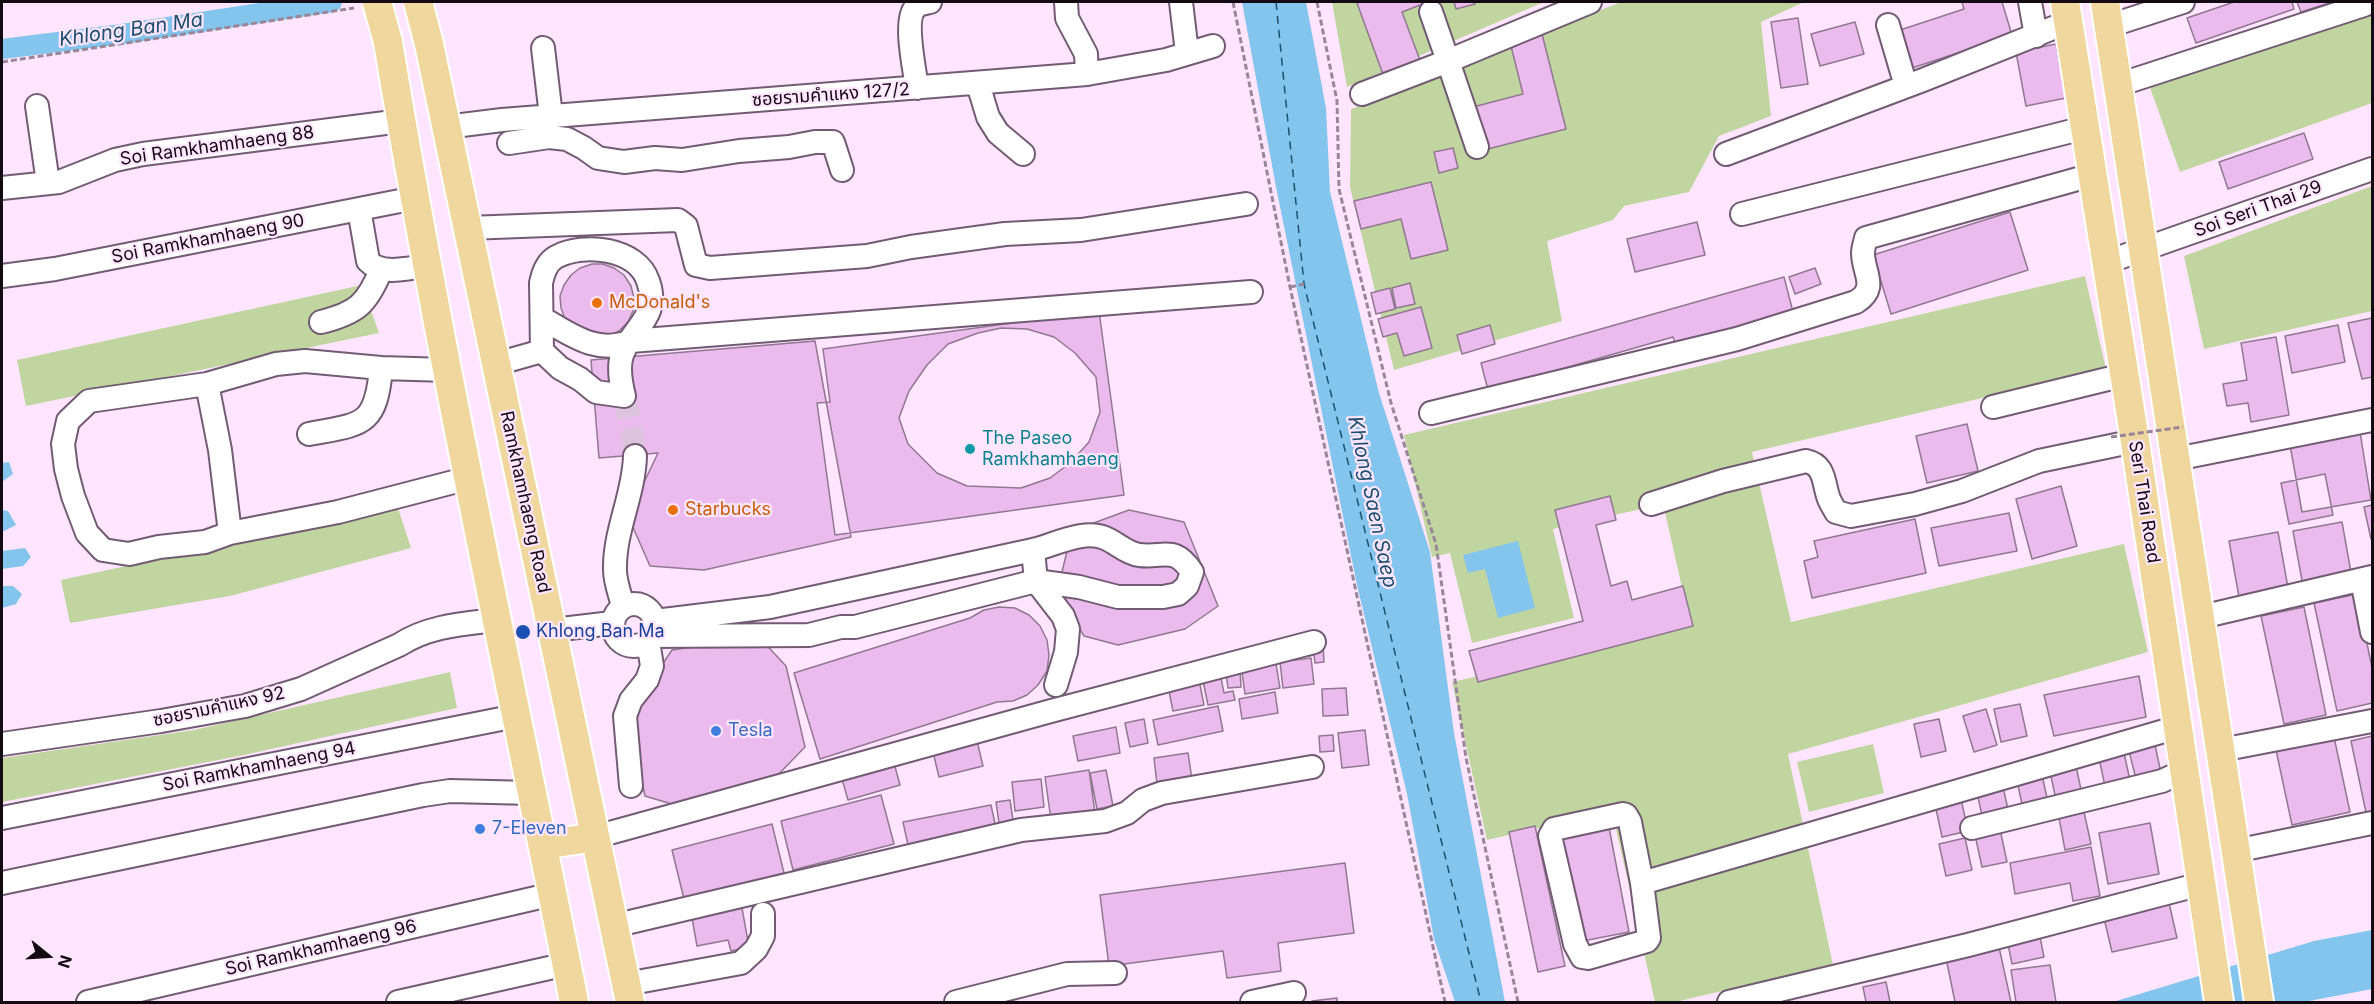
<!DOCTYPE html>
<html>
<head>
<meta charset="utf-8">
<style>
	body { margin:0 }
	#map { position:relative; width:2374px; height:1004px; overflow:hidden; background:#ffe5ff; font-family:Inter,sans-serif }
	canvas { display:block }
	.frame { position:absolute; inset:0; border:3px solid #130a13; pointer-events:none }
	.north { position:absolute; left:18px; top:926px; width:60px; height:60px; -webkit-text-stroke:4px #ffe5ff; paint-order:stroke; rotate:108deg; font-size:16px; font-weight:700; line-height:24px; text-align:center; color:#130a13 }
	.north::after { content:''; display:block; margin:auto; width:21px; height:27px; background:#130a13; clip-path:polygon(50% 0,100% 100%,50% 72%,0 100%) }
</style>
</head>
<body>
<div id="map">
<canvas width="2374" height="1004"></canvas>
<div class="frame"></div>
<div class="north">N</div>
</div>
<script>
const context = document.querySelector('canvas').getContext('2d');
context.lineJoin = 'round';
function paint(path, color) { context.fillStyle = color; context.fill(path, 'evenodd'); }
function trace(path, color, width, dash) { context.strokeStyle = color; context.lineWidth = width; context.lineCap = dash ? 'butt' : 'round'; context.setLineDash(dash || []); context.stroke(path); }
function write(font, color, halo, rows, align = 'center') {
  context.font = font + ' Inter,"Noto Sans Thai",sans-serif'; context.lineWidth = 4.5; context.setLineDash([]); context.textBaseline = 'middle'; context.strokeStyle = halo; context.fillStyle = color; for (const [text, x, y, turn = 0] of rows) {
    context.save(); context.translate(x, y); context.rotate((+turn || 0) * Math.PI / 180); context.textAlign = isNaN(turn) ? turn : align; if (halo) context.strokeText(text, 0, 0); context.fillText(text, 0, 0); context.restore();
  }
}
const green = new Path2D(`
	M1332,2H1544L1347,87Z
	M1621,2H1804L1761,22L1771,116L1719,136L1689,192L1624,206L1613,220L1547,241L1562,321L1394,370L1350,187L1351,109Z
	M2372,2V103L2180,172L2146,76Z
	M2372,186V311L2204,349L2184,256Z
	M2085,276L2106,369L1752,452L1791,622L2124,544L2148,652L1788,754L1833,965L1675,1002H1655L1612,811L1487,840L1452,682L1691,627L1663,504L1553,529L1574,618L1472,643L1450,553L1432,557L1404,435Z
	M362,285L379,333L26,406L17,360Z
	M398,508L411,548L230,596L70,623L61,580Z
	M450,672L457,708L244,755L2,802V758L194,730Z
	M1873,744L1884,793L1809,812L1797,762Z`);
const water = new Path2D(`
	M1242,2H1306L1326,108L1330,192L1379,393L1430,552L1454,733L1505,1002H1455L1434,939L1407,794L1357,585L1276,187Z
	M9,462L13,474L2,482V463Z
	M2,510L8,511L16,525L4,531H2Z
	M1518,541L1535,608L1498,618L1485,569L1468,573L1463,555Z
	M25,548L31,557L23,566L2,569V551Z
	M2,586H13L22,594L16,604L2,608Z
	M2372,930V989L2304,1002H2113L2314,941Z`);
const canal = new Path2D(`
	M2,49L122,34L332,2`);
const ferry = new Path2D(`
	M1276,2L1304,284L1481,1002`);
const building = new Path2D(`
	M1361,2H1428L1402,12L1421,63L1384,77L1357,3Z
	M1454,2H1474L1475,4L1456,9Z
	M1962,2H2002L2012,35L1903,71L1891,33L1964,9Z
	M2234,2H2292L2294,9L2196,43L2187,18Z
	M2297,2H2333L2301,12Z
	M1798,18L1808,84L1781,88L1771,22Z
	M1855,22L1864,54L1820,66L1811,34Z
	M1542,34L1566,129L1484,150L1473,107L1523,94L1510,42Z
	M2056,44L2066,98L2026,106L2016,52Z
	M2304,133L2313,159L2228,189L2219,162Z
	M1453,148L1458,168L1439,173L1434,152Z
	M1431,182L1448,250L1411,259L1401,219L1361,229L1354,201Z
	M2010,212L2028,270L1891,314L1873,255Z
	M1697,222L1705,255L1635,272L1627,239Z
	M592,264H603L614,268L624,275L631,286L634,298L633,311L628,322L619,331L607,337L595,339L565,319L561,308L560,296L564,285L571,275L580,268Z
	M1815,268L1821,284L1795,294L1789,277Z
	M1784,277L1794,316L1677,349L1673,337L1488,390L1481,363Z
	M1410,283L1415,304L1396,308L1392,288Z
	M1390,288L1395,309L1376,314L1371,293Z
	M1421,307L1432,348L1404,356L1397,333L1383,337L1378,319Z
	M1099,311L1124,495L835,535L817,403L830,402L823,349Z
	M2372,318V377L2362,379L2348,323Z
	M1490,325L1495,344L1462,354L1457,335Z
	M2338,325L2345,362L2292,373L2285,336Z
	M1001,328L1027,329L1054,337L1075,353L1096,377L1100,412L1089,442L1070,463L1050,478L1021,488L967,486L937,473L908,444L899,418L909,391L927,365L948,344L978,333Z
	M2276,337L2289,415L2251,422L2248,403L2227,406L2223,384L2247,380L2241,343Z
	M815,341L851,537L704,570L650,566L628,516L658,453L599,458L591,360Z
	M1967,424L1978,471L1927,483L1916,436Z
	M2360,432L2371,500L2302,512L2290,445Z
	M2325,474L2333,515L2289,524L2281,483Z
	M2061,486L2077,546L2032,559L2016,499Z
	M1610,496L1616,520L1596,525L1611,586L1627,581L1632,600L1683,586L1693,626L1478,682L1469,651L1583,621L1555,510Z
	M2372,505V539H2371L2364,507Z
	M1129,510L1184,522L1218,606L1185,629L1118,645L1084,636L1057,592L1072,531Z
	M2009,513L2017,551L1939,566L1931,528Z
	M1915,519L1926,573L1812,598L1804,561L1818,557L1814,541Z
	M2342,522L2352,578L2303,586L2293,531Z
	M2278,532L2288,588L2239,597L2229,541Z
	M2357,594L2372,668V703L2337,711L2314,603Z
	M999,607L1015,608L1029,615L1040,626L1047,640L1049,655L1047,671L1038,685L1027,695L1013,701L997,702L820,759L794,673L970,618L984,610Z
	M2304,607L2326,715L2284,724L2261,616Z
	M759,637L786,666L805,747L772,781L675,805L645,796L628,715L672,650Z
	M1323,645L1324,662L1315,663L1314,655L1308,656L1307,646Z
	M1275,658L1280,688L1245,694L1241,665Z
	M1311,658L1314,684L1283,688L1280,662Z
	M1240,671L1241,687L1228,688L1226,672Z
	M1220,673L1224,693L1233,691L1235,700L1208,705L1202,676Z
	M2139,676L2146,717L2054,736L2044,695Z
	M1199,680L1204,705L1173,711L1168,686Z
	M1346,688L1348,715L1323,716L1322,689Z
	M1275,692L1278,713L1242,719L1239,699Z
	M2020,704L2027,736L2001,742L1994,709Z
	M1218,706L1223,731L1158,745L1153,720Z
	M1986,709L1997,745L1974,752L1963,716Z
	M1144,719L1148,743L1130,747L1125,723Z
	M1939,719L1946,751L1921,757L1914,724Z
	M1116,727L1120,753L1078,761L1073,736Z
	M1365,730L1369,765L1342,768L1338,733Z
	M1333,735L1334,751L1320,752L1319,736Z
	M2372,736V821L2368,822L2351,741Z
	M2334,737L2350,812L2292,825L2276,750Z
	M977,741L983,766L939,777L933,752Z
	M2155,745L2162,778L2137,783L2129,751Z
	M1188,753L1192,779L1157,784L1154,758Z
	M2124,753L2131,785L2106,791L2099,758Z
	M894,763L900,785L848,800L842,779Z
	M2076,766L2083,799L2057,804L2050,772Z
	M1089,770L1095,813L1051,820L1045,777Z
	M1106,770L1113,806L1097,809L1090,773Z
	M2042,775L2049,807L2024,813L2017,781Z
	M1041,779L1044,807L1015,811L1012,782Z
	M2002,782L2009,814L1983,820L1976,788Z
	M881,795L894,844L793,870L781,821Z
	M1961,799L1968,831L1942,837L1935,804Z
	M1010,800L1013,820L999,823L996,802Z
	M991,805L996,828L908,845L903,822Z
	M2084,812L2091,844L2065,850L2059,818Z
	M1608,822L1629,932L1578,942L1557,832Z
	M2150,823L2159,874L2108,884L2099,833Z
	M772,824L784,873L684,899L672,850Z
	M1535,826L1565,966L1538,972L1509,832Z
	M2000,829L2007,862L1982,867L1975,835Z
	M1965,838L1972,870L1946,876L1939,844Z
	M2091,847L2100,896L2073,901L2070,883L2015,894L2010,863Z
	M1345,863L1354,933L1278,943L1281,971L1227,978L1223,951L1109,966L1100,895Z
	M2169,903L2177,938L2112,952L2104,918Z
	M742,908L749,947L731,951L728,940L697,946L692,918Z
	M2040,937L2044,957L2012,964L2008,944Z
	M1999,947L2011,1002H1955L1946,958Z
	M2050,965L2056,1002H2016L2011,970Z
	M1886,982L1890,1002H1866L1863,987Z
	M1337,998V1002H1313L1312,1001Z`);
const minorTunnel = new Path2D(`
	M624,396L631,423L635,456`);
const path = new Path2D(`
	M1233,2L1290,287L1445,1002
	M1317,2L1337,101L1339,189L1391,403L1436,544L1466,758L1518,1002
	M2,62L354,8
	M1290,287L1304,284`);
const minor = new Path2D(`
	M1066,2L1067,18L1086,54L1087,74
	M1181,2L1187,53
	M2030,2L2036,36
	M1888,25L1906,86
	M2109,26L2183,2
	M543,48L551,116
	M978,84L988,117L998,133L1023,154
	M2118,85L2364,5V2
	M917,88C915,71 903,19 916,7C919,4 926,3 930,2
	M1362,94L1448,61L1431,12
	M37,106L48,183
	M446,127L502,120L1087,74L1166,60L1213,46
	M509,143L549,137L567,139L584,148L598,158L624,162L655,158L682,160L739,151L789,147L815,142H833L842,170
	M1477,147L1448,61L1590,2
	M1726,154L1923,80L2068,22
	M2,188L59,182L115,160L143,154L401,121
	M359,209L368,261C382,276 407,268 426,266
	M1742,214L2084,128
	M468,228L678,220L686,226L696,265L710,268L867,256L911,247L1005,234L1081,230L1246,204
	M2107,262L2372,169
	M2,276L55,269L415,198
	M542,318C571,335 597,355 631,341L1251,292
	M321,322C357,313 367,304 381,270
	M496,364L542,351L541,283C543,273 547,262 556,257C584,242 637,248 648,281C661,317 632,327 622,355C618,367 621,384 624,396L596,392L580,379L560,368L542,351
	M447,370L381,368L305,361L276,364L207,384L89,401L68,421L63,444L66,469L73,496L87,533L103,550L129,554L159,547L205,542L230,533L338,512L469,478
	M207,384L220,450L230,533
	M1993,407L2124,375
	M1431,413L1737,339L1856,302C1879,288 1863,273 1863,253C1863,248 1865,243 1866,238L2092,175
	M309,434C362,424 376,427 381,368
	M2176,459L2372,420
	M1651,504L1723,481L1806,461C1826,465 1823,484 1829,499C1831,504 1834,508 1836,512L1851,516L1915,504L1962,491L2039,461L2135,441
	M2362,580L2372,632
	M613 625a21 21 0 1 1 42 0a21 21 0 1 1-42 0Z
	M623,606C620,594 615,582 615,570C614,531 634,495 635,456
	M2201,617L2372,577
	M655,621L770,607L1033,550L1036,581L1063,616L1068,629L1066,652L1056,685
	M553,630L612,623
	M652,636L809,635L841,627H855L1036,581L1079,587L1118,597H1163L1178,594L1187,586L1192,572C1174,545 1165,558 1139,555C1126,553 1117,543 1105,538C1084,529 1054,545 1033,550
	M2,744L161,721L245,706L301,689L399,645C428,626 462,624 495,620
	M2221,750L2372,721
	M631,786L625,716L631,700L647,680L652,666L648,641
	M1623,814L1626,815L1630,822L1642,883L1649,938L1647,941L1588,958L1582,957L1575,944L1550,836L1554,829Z
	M2,818L516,716
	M1972,828L2162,781L2184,771
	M595,837L1051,711L1314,642
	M2235,851L2372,823
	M2,883L423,795L450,791L532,793
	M1642,883L2178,727
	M613,926L1021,830L1105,821L1127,813L1143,800L1162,793L1312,767
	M626,984L741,963L756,949L763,936V914
	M88,1002L553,894
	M398,1002L567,964
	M956,1002L1067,974L1115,973
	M1252,1002L1294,993
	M1729,1002L1968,945L2201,884`);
const major = new Path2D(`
	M2065,2L2135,441L2219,1002
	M2105,2L2259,1002
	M388,42C441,364 511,683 574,1002
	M429,44L630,1002
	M543,845L595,837`);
const pathBridge = new Path2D(`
	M2111,437L2183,427`);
const majorBridge = new Path2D(`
	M377,2L388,42
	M418,2L429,44`);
const markers = [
	[597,303,6,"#e8710a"],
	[970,449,6,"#0f9aa8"],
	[673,510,6,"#e8710a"],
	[523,632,8,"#1a4fb4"],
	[716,731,6,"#3f7fe0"],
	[480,829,6,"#3f7fe0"]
];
const streetNames = [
	["ซอยรามคำแหง 127/2",831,95,-4],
	["Soi Ramkhamhaeng 88",217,146,-8],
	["Soi Seri Thai 29",2258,209,-20],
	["Soi Ramkhamhaeng 90",208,239,-11],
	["Ramkhamhaeng Road",525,502,78],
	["Seri Thai Road",2144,502,81],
	["ซอยรามคําแหง 92",219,707,-12],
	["Soi Ramkhamhaeng 94",259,767,-11],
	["Soi Ramkhamhaeng 96",321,948,-13]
];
const foodNames = [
	["McDonald's",609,303],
	["Starbucks",685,510]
];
const cultureNames = [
	["The Paseo",982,439],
	["Ramkhamhaeng",982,460]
];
const transitNames = [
	["Khlong Ban Ma",536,632]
];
const shopNames = [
	["Tesla",728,731],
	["7-Eleven",492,829]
];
const waterNames = [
	["Khlong Ban Ma",131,30,-8],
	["Khlong Saen Saep",1372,502,78]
];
paint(green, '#c1d5a0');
paint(water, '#83c5ec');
trace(canal, '#83c5ec', 20);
trace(ferry, '#1c506b', 1.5, [8, 6]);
paint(building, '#ecbbed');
trace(building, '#8f7890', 1.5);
trace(minorTunnel, '#dcc4dc', 22, [22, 11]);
trace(minor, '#725c73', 26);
trace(major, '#fff', 32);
trace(path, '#998699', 3, [6, 3]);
trace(minor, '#fff', 22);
trace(major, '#efd79d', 28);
trace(majorBridge, '#fff', 32, []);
trace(pathBridge, '#998699', 3, [6, 3]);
trace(majorBridge, '#efd79d', 28);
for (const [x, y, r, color] of markers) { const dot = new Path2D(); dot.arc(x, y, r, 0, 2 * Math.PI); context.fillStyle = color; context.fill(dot); trace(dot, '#ffe5ff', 2); }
write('18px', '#130a13', '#ffe5ff', streetNames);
write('18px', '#c56008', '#ffe5ff', foodNames, 'left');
write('18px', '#0d838f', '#ffe5ff', cultureNames, 'left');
write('18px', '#164399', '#ffe5ff', transitNames, 'left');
write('18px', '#366cbe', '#ffe5ff', shopNames, 'left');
write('italic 20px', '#1c506b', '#ffe5ff', waterNames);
</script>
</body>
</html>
